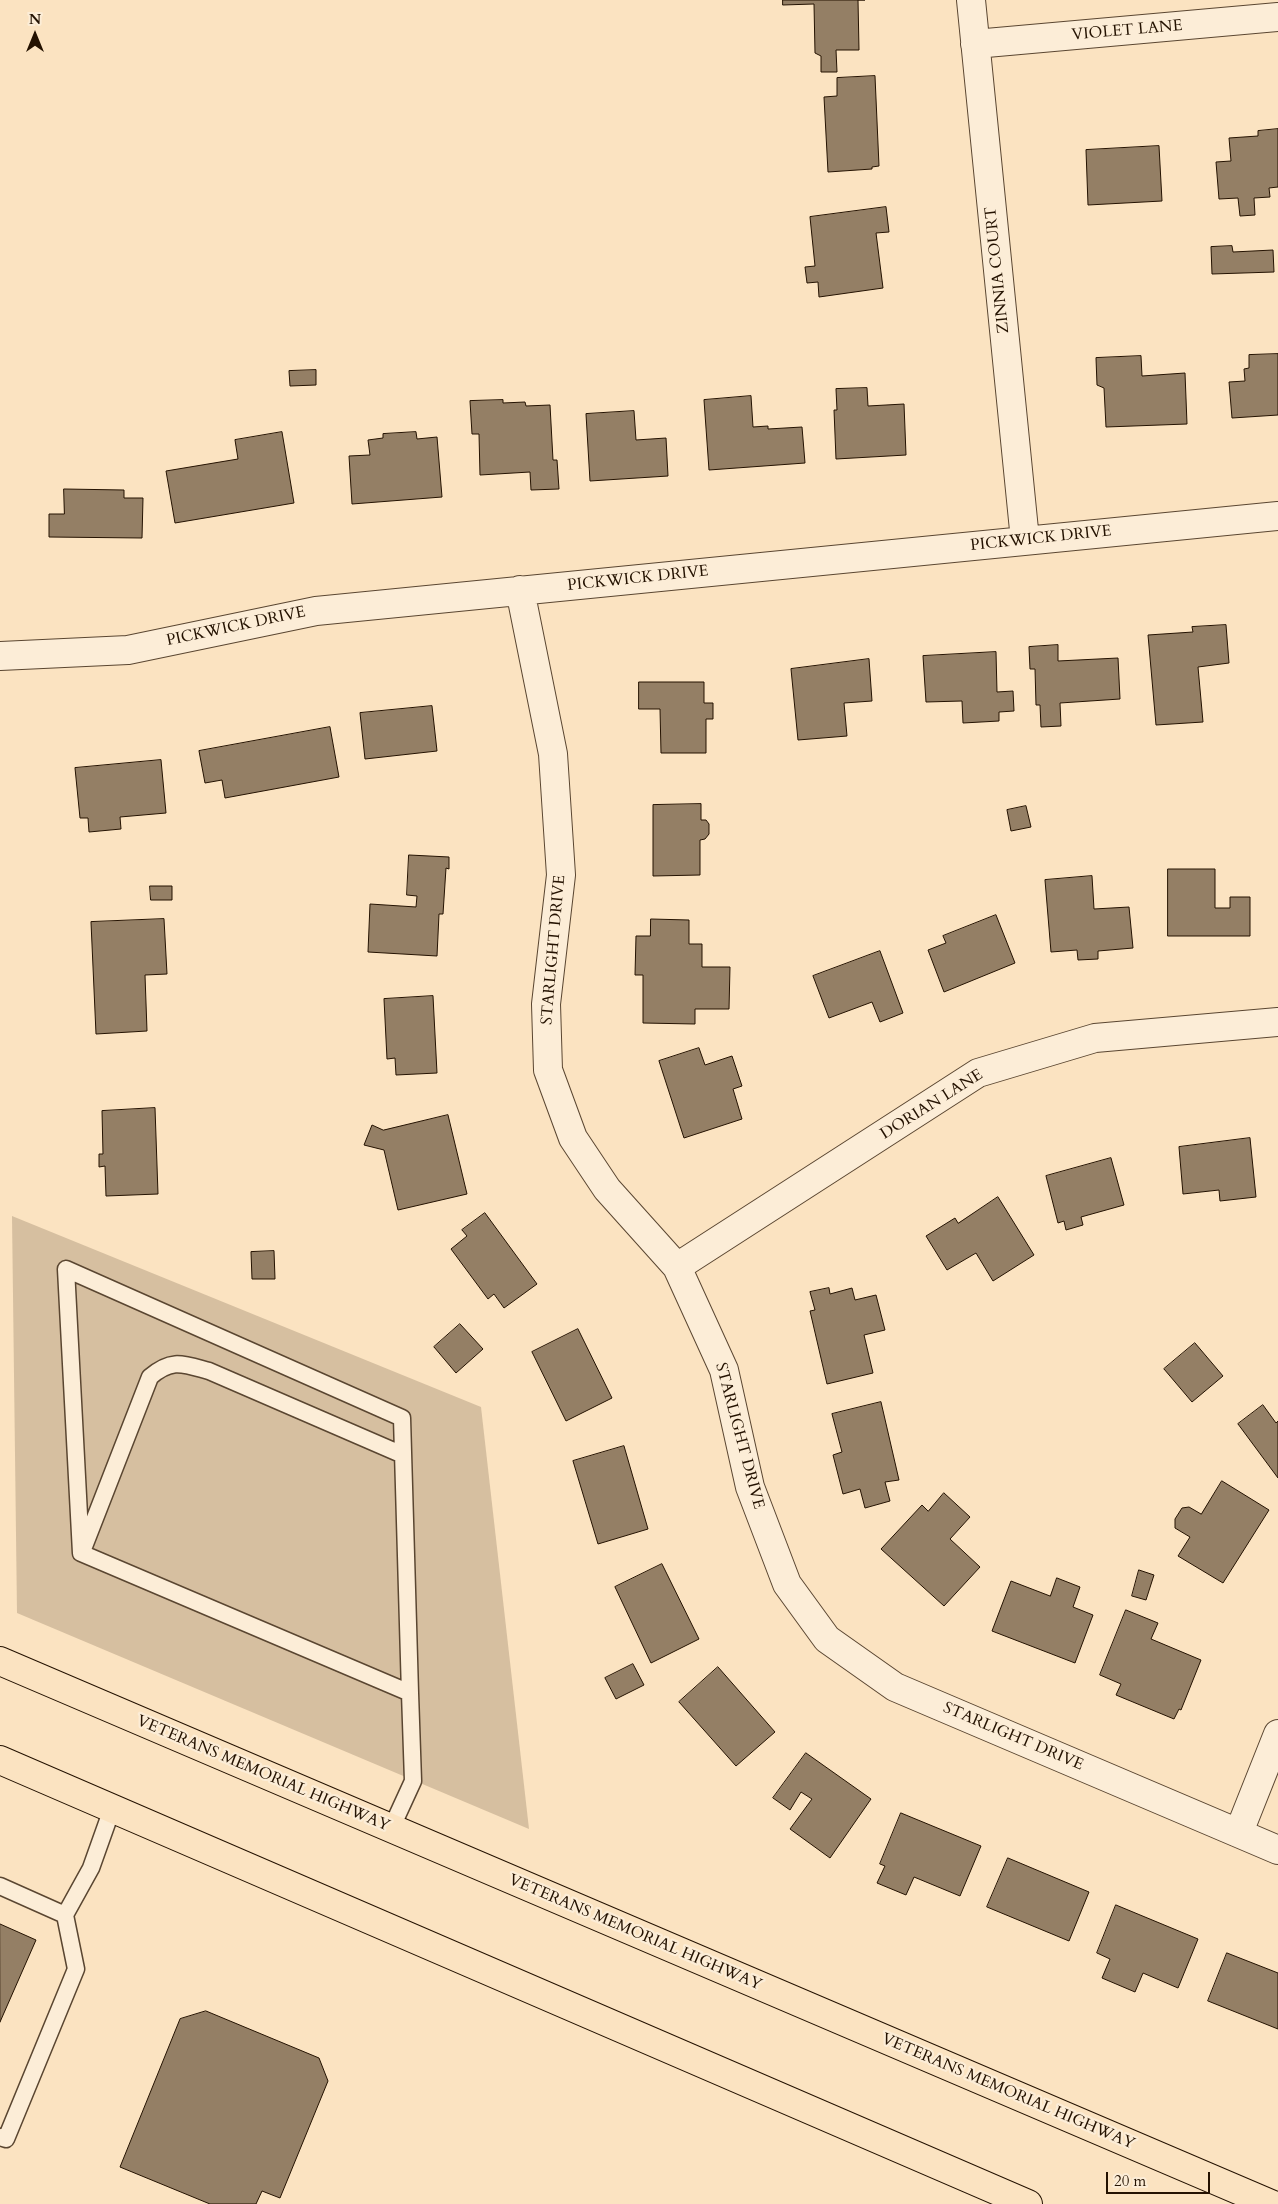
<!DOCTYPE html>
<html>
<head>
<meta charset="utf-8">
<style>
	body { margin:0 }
	#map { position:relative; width:1278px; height:2204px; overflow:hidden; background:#fbe3c1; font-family:Cardo,serif }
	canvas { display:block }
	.north { position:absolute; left:10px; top:10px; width:50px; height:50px; -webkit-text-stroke:4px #fcedd7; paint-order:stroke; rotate:0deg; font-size:14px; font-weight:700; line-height:20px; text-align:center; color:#241201 }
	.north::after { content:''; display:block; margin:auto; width:18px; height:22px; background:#241201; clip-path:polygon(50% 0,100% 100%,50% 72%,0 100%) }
	.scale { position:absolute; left:1106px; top:2172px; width:104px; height:22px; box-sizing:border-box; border:2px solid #241201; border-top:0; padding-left:6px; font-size:15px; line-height:18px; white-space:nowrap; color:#241201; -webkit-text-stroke:4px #fcedd7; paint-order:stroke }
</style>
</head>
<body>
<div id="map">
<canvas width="1278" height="2204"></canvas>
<div class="north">N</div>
<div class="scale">20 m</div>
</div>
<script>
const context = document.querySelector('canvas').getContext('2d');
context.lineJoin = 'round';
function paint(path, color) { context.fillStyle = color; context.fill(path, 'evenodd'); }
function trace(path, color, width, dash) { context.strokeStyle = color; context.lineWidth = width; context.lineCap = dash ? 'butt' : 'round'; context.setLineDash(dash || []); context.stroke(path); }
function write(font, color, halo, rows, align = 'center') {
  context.font = font + ' Cardo,serif'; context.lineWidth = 4.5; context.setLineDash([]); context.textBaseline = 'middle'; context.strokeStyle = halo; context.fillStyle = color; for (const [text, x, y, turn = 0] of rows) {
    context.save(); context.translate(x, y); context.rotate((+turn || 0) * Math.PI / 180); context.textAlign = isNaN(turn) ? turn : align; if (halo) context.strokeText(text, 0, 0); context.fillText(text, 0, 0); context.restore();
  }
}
const green = new Path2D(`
	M12,1216L481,1407L529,1829L17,1613Z`);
const building = new Path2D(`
	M783,0H865H858L859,50H836L837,72H821V56L815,53L814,4L783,5Z
	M875,76L879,166L872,167V169L828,172L824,97L837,96V78Z
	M1278,129V187L1269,188L1270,197L1254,198L1255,215L1240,216L1238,198L1219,199L1216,162L1231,161L1229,138L1258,136V131Z
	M1159,146L1162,201L1088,205L1086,150Z
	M886,207L889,232L876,233L883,288L819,297L818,282L807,283L805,267L815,266L810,217Z
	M1232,246L1233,252L1273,250L1274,272L1212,274L1211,247Z
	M1278,354V415L1232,418L1229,382L1245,381L1244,369L1249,368V355Z
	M1141,356L1142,376L1185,373L1187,424L1106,427L1104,388L1097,385L1096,358Z
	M316,370V385L290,386L289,371Z
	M867,388L868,406L904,404L906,455L836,459L834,410H837L836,389Z
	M751,396L753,427L768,426V429L802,427L805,463L709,470L704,400Z
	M503,400V403L525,402L526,406L550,405L553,460H557L559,489L531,490L530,472L480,475L479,434H472L470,401Z
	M634,411L636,440L666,438L668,476L590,481L586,414Z
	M282,432L294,503L175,523L166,471L238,459L235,440Z
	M416,432L417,439L437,437L442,497L352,504L349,456L370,455L368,440L383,438V434Z
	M64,489L124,490V498H143L142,538L49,537V514H64Z
	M1226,625L1229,663L1198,667L1203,722L1156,725L1148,635L1193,632L1192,627Z
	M1058,645V661L1118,658L1120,699L1060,703L1061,726L1041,727L1040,705H1036L1035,669H1030L1029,647Z
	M996,652L997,692L1013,691L1014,711L999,712V721L963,723L962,701L926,702L923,656Z
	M869,659L872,701L844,703L847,736L798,740L791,669Z
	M639,682H704V703H713V719H706V753H661L660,709H639Z
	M432,706L437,751L365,759L360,713Z
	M330,727L339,777L225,798L222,780L205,783L199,751Z
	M161,760L166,813L120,817L121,829L89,832L88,818H80L75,768Z
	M701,804V820H706L709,824V834L705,839L700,840V875L653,876V805Z
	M1026,806L1031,827L1011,831L1007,810Z
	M409,855L449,857V869L446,868L443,914H439L437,956L368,952L370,904L416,907L417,896L407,895Z
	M1168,869H1215V908H1230V897H1250V936H1168Z
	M1092,876L1094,909L1129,907L1133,948L1098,951V959L1078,960L1077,950L1051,952L1045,880Z
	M150,886H172V900H151Z
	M996,915L1015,963L944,992L928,950L946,943L943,936Z
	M164,919L167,974L145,975L147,1031L96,1034L91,922Z
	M651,919L689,920V944H702V967H730L729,1009H695V1024L643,1023V975H635L636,936H650Z
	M880,951L903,1013L880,1022L872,1002L829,1018L813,976Z
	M433,996L437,1073L396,1075L395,1058L387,1059L384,999Z
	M699,1048L705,1065L732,1056L742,1086L733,1089L742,1119L684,1138L659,1061Z
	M155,1108L158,1194L106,1196L105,1166L99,1167V1154H103L102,1111Z
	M448,1115L467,1194L398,1210L384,1150L364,1145L372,1125L383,1130Z
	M1250,1138L1256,1197L1220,1201L1219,1190L1183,1194L1179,1147Z
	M1111,1158L1124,1205L1081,1217L1083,1225L1066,1230L1064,1221L1058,1223L1046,1176Z
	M998,1197L1034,1255L993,1281L976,1253L947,1270L926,1236L955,1218L958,1223Z
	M485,1213L537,1284L504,1308L494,1294L488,1299L451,1249L467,1236L462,1230Z
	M274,1251L275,1279H252L251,1252Z
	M829,1288L830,1294L852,1288L855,1300L876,1295L885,1330L864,1335L873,1373L827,1384L810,1311L815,1310L810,1292Z
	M460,1324L483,1349L456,1373L434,1347Z
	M578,1329L612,1398L566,1421L532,1352Z
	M1195,1343L1223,1376L1192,1402L1164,1369Z
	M881,1402L899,1480L885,1482L890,1501L865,1508L860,1489L843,1494L833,1455L842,1452L832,1414Z
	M1263,1405L1276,1423L1278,1421V1478L1238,1424Z
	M624,1446L648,1529L598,1544L573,1461Z
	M1222,1481L1269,1510L1223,1583L1178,1556L1190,1537L1175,1528V1519L1182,1508L1189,1507L1201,1514Z
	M944,1493L970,1517L950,1539L980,1567L944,1606L881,1549L922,1505L928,1511Z
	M662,1564L699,1639L651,1663L615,1587Z
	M1139,1570L1154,1575L1146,1600L1132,1596Z
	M1057,1578L1080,1587L1073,1607L1093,1615L1075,1663L992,1631L1011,1581L1050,1596Z
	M1126,1610L1158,1623L1151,1639L1201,1660L1181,1710L1179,1709L1174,1719L1116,1695L1121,1684L1100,1675Z
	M633,1664L644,1685L616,1699L605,1678Z
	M718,1667L775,1732L736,1766L679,1702Z
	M806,1753L871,1799L830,1858L790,1829L812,1799L801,1792L790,1810L773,1798Z
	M901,1813L981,1846L960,1896L914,1877L906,1895L877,1883L885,1866L880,1864Z
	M1008,1858L1089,1892L1069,1941L987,1907Z
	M1116,1905L1198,1939L1178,1988L1143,1973L1135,1992L1102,1978L1110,1959L1097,1953Z
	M0,1924L36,1940L0,2022Z
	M1227,1953L1278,1973V2029L1208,2001Z
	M206,2011L319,2058L328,2081L280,2198L262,2191L256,2204H210L120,2167L180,2019Z`);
const service = new Path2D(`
	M83,1549L150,1377C172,1358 183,1364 209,1371L403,1455
	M391,1829L413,1781L410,1693L81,1553L66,1269L402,1418L410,1693
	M0,1886L65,1915
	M0,2137L6,2139L76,1969L65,1915L91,1868L112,1809`);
const minor = new Path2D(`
	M971,0L1025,540
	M975,44L1278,17
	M520,590L553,754L561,875L546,1004L548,1070L573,1138L607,1189L677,1267L724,1370L750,1487L787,1584L827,1639L895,1687L1278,1850
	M0,656L128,650L316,611L1278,516
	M677,1267L978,1073L1095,1038L1278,1022
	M1239,1832L1278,1734`);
const primary = new Path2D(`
	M0,1661L1271,2204
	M0,1760L1028,2204`);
const streetNames = [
	["VIOLET LANE",1127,31,-5],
	["ZINNIA COURT",998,270,-96],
	["PICKWICK DRIVE",1041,539,-6],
	["PICKWICK DRIVE",638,579,-6],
	["PICKWICK DRIVE",236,627,-12],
	["STARLIGHT DRIVE",554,950,-85],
	["DORIAN LANE",932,1105,-32],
	["STARLIGHT DRIVE",739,1436,75],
	["STARLIGHT DRIVE",1013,1737,23],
	["VETERANS MEMORIAL HIGHWAY",263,1774,23],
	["VETERANS MEMORIAL HIGHWAY",635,1933,23],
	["VETERANS MEMORIAL HIGHWAY",1008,2092,23]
];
paint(green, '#d6bfa0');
paint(building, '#947f65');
trace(building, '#241201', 1);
trace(service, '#5a4631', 19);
trace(minor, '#5a4631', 30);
trace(primary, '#241201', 30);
trace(service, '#fcedd7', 16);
trace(minor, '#fcedd7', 28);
trace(primary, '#fbe3c1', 28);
write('16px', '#241201', '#fcedd7', streetNames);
</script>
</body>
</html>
